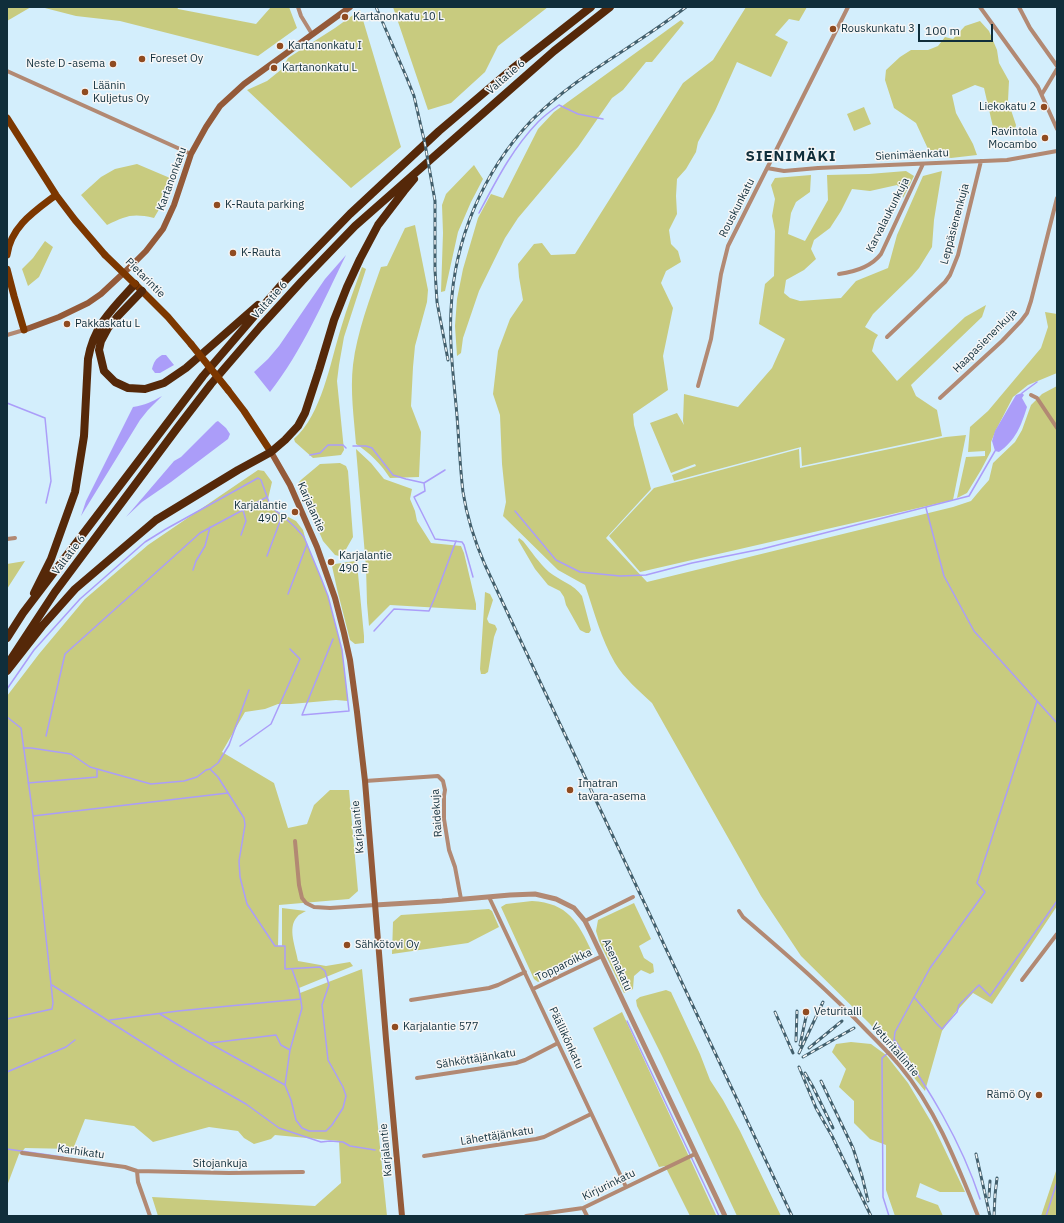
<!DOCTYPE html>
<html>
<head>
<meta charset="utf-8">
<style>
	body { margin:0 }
	#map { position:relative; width:1064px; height:1223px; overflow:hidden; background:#d3eefc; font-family:"IBM Plex Sans",sans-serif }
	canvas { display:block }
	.frame { position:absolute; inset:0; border:8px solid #102e3b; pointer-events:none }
	.scale { position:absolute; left:918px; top:24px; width:75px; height:18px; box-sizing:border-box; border:2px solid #102e3b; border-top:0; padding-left:5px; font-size:12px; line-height:14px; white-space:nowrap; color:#102e3b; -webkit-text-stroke:3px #f6f6f6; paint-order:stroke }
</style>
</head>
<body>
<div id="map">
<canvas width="1064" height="1223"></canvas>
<div class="frame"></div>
<div class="scale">100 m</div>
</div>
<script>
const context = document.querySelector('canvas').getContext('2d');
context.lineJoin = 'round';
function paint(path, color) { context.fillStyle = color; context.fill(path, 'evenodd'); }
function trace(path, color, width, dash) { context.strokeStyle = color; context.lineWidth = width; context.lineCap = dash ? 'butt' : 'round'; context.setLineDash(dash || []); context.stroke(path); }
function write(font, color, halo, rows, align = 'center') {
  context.font = font + ' "IBM Plex Sans",sans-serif'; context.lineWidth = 3; context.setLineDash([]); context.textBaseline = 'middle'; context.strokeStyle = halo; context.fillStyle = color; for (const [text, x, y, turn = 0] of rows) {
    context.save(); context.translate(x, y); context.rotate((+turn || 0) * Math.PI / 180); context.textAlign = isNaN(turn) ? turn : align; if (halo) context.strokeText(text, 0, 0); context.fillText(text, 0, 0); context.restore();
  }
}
const green = new Path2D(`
	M7,7H31L7,21Z
	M41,7H177L178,9L256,24L271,7H289L297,28L258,56L120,21L76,16Z
	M393,7H548L498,46L485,72L451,103L428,110Z
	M746,7H807L799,21L789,19L775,35L788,42L771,77L737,62L715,111L698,142L696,152L686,169L677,179L676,196L677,214L669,230L671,244L678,251L681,262L666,271L661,283L673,308L663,356L668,390L633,414L634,425L651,489L606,538L647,582L953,507L971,501L981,489L989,480L993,463L1015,442L1022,430L1031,405L1042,394L1057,386V906L992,1004L973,993L954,1014L942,1031L925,1091L870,1024L801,956L761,896L652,703C639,691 624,678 615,663C601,639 594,611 585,585L558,570L503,516L506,502L502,464L500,415L493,394L498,351L510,319L523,300L519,277L518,264L534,244L542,243L551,255L575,254L683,83L713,60Z
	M360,10L401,147L351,188L247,90L267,81L282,69L288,58L335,28Z
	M681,20L684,23L652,62H646L623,90L612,98L578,147L518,218L505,238L479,291L463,338L461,353L457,356L455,326L457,299L463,269L478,218L491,194L503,198L538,129L554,112Z
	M980,21L989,31L997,50L999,63L1009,81L1008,101L1016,125L1014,134L1002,131L993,127L984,88L975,85L952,95L956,113L973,144L977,155L951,158L941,156L928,149L916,123L894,108L885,80L886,70L900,57L911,50H928L938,46L945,37L953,39L965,26Z
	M864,107L871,124L854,131L847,114Z
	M137,164L170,178L161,206L154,218C132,213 126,216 107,225L81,195L101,177L115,169Z
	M474,165L483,179L471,202L458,232L445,291L441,292L443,233L442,205L446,194Z
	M906,171L914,176L903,198L902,191L897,185L870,191L852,189L841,211L830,228L814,240L811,249L816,259L804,270L786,280L784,293L790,298L800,301L841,298L856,281L888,268L897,235L923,176L942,171L934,220L932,247L919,268L912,276L873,314L865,327L878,335L875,340L872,351L897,381L965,317L986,305L982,317L911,385L916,396L937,410L942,436L802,466L801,447L674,481L672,475L696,466L695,464L671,473L650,423L677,413L684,425L683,421L684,394L738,407L772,368L785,339L759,324L765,284L774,276L775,231L772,216L775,199L771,185L775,178L811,175L810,192L796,202L791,213L788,234L805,241L828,200L827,175L869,174Z
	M415,225L428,290L427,302L415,346L413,367L411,406L421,432L419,477L390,478C381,464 370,453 356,444C354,418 350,391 353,365C357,332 370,298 381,267L387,266L405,228Z
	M45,241L53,247L39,277L28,286L22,269L33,258Z
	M362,267L366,269L344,337L339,365L337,381L344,450L341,455L313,458L295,442L294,439C322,414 330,363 341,328C347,307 355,287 362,267Z
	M1045,312L1057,314V373L1028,385L1013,397L996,430L991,442V451L981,470L967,493L957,498L966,457L985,456V451L968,452L970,427L988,411L1041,348L1048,327Z
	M966,435L953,500L640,572L609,536L654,488L799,449L800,468L946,437Z
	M356,449L371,463L384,479L412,489L410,499L415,511L417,521L431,543L461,546L464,553L476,604V610L390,605L369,626L367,603L366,567Z
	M340,463L346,466L348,471L353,537L345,551L339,556L335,555L323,541L299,485V482L302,479L320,464Z
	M258,470L264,471L272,482L268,499L270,505L273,509L296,521L303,530L306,541L328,596L342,650L348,701L336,700L291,704H278L265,709L245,712L222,752L274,783L288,828L307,824L314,805L330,790H349L358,891L349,899L279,905L278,946H282V908L306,911C303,913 299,914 297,917C287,928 296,948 298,961L326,966L350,962L353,966L299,988L300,993L362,969L387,1216H158L152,1197L315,1206L341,1183L339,1141L275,1135L271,1139L254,1144L244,1138L238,1131L209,1127L153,1142L134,1126L85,1119L73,1149L25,1148L21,1153L19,1154L7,1186V696L39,654L85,599L148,545Z
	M519,538L523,541C531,551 539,563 549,572C560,581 574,584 582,596L591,630L589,633H586L580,630L566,605L564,597L560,591L548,585L535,569L518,540Z
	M25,561L7,589V564Z
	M355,561L357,563L364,636V643L355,644L350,640L337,589L332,566L335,564Z
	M485,592L490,594L493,600L487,619L489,623L495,625L497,629L494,637L488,672L485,674H481L480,669Z
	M532,901C568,903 578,922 592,952L590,956L538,982L534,979L501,907L506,904Z
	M634,903L651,939L639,946L644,958L653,964L654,972L650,974L641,970L634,976L633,989L624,993L599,941L596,931L598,920Z
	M489,909L492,911L499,927L468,943L392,954L393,922L401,915Z
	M666,990L671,992L700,1054L710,1080L723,1100L740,1131L781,1216H737L662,1056L637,1006L636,1000L640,997Z
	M622,1012L716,1215L714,1216H690L665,1166L659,1167L593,1028Z
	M851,1042L871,1044L886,1055L908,1083L933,1125L965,1192H940L920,1183L916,1197L938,1205L943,1216H895L886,1190V1145L870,1139L854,1123V1101L839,1087L846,1069L832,1052L836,1044Z
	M1057,1168V1216H1041Z`);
const water = new Path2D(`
	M346,255C323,302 302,351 270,392L254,372L268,359L279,346L325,279Z
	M162,355H166L174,365L160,373H155L152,369C154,362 155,359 162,355Z
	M1022,393L1024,395L1022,398L1027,407C1021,426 1016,440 999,452L995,451L992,441L995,431L1016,395Z
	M162,396L148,410L140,420L81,516L86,501L133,407C145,405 152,402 162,396Z
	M218,421L226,428L230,434L228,439L171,482L142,502L126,517L174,461L181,457L216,422Z`);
const stream = new Path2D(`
	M479,213C496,181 512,149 538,122C544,116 552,110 559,105L578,114L603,119
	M1022,393L1037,382
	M7,403L45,418L51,481L46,503
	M353,446H366L372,448L393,475L406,479L424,483L445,470
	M310,455L320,453L328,445H343L346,448
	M424,483L425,491L414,497L435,539L462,542L464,545L473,577
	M926,508L944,576L974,631L1057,723
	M515,511L556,560L580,572L620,576L646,575L692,563L762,549L969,496L995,451
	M241,535L246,521L243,510
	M267,556L282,516
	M193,570L196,561L205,546L210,527
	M288,594L307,544
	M374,631L394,609L429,611L435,597L456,541
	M7,689L34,650L80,599L145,542L166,529L258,478L261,480L270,505L276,511L285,518L295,527L304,537L321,578L328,596L342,650L349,711L302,715L333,639
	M7,717L21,728L33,816L53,1003L52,1009L7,1019
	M46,736L65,654L200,533L267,497
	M240,746L271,724L300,659L290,649
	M23,748H31L71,754L90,767L151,784L184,781L197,777L206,770L210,769L218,763L229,745L249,690
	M210,769L218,777L244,818L245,825L239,861L240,877L247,904L275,946H285V969L320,967L325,971L329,985L322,1005L328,1060L343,1087L346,1096L343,1108L332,1125L326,1131H309L302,1128L296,1120L291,1100L285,1085L290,1050L302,1008L299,989L292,969
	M28,783L97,777V770
	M33,816L228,793
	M52,985L181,1067L246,1104L279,1128L321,1142L330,1141L343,1142L350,1146L375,1150
	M914,997L936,1023L942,1029L957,1012L959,1005L979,985L990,996L1057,901
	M160,1014L209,1043L285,1085
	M110,1020L178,1011L301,999
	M627,1021L719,1216
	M894,1039C929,1089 961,1141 980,1199
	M210,1043L276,1035L281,1045L290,1050
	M7,1072L66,1047L75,1040
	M7,1149L63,1157
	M889,1216L883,1197L882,1058L893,1049L895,1032L930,968L985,892L977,883L1037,701
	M1046,1216L1057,1182`);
const minor = new Path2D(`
	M298,7L301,16L312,34
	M980,7L1038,87L1057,129
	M1019,7L1030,28L1057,66
	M7,71L191,154
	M1042,94L1057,69
	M767,168L784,171L818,168L1007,160L1057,151
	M839,274C854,272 871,267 881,254L923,164
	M7,335L24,330
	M887,337L945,282L950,275L958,255L981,161
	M698,386L711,339L721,274L728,246L848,7
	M1031,395L1037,398L1057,428
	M940,398L1002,341L1021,321L1027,313L1031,301L1057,198
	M7,539L15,538
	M365,781L438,776L443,781L445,790L444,796V819L449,850L455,867L461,899
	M295,841L299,885L302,898L306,903L314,907L330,908L375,905
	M489,897L626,1187
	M739,911L743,917C786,954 829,991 868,1032C879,1043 890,1054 900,1066C936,1109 957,1164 978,1216
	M585,921L633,897
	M1022,980L1057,934
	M533,989L602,956
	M411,1000L489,988L498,985L525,972
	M417,1078L516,1063L525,1060L558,1043
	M22,1153L125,1167L137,1171L229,1173L303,1172
	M424,1156L536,1139L544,1137L591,1114
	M137,1171L138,1182L150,1216
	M583,1208L587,1216
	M526,1216L583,1208L695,1154`);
const tertiary = new Path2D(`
	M375,905L442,901L510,895L535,894L556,899L574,908L585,921L590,931L725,1216`);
const secondary = new Path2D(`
	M24,330L59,317L88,303L101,294L131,266L146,251L163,229L174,205L191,154L206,127L220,106L244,84L350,7
	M271,452L290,485L317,547L335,598L344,633L350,660L357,712L365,781L386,1039L402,1216`);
const primary = new Path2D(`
	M7,118L56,195L75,220L105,255
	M7,255C11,226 35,211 56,195
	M7,269L14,296L24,330
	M135,284L168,317L191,344
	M228,390L244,411L271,452`);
const motorway = new Path2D(`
	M142,291L118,316L108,328L101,341L99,350L104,371L115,382L128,388L145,389L164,383L186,368L258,305
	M34,593L51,559L75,492L84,436L88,359C94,325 113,308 135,284
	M7,638L23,613L203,376L281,285L350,214L439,131L512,69L591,7
	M7,665L55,592L178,427L211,384L260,327L302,281L355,226L554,51L610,7
	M7,671L43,625L75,589L156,520L238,470L271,452L285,440L298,426L305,413L319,370L334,320L347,287L360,259L378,225L404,191L414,179`);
const rail = new Path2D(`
	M376,7L406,76L414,96L425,144L435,201V270L437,302L448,360
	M686,7C635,47 576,75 531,121C483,172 454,240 451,310C449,345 454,381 457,416C459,441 460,467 463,492C467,518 475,542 485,565L792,1216
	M775,1012L793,1053
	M796,1041L797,1011
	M800,1045L807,1012
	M809,1048L842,1021
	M799,1053L823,1002
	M803,1057L854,1028
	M799,1067L816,1108L832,1136L871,1216
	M805,1073L813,1087L833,1128
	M821,1081L853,1148L862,1176L868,1201
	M976,1154L990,1216
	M989,1197L990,1181
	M994,1216L995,1195L997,1178`);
const primaryBridge = new Path2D(`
	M105,255L135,284
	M191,344L228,390`);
const markers = [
	[345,17,4,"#904b20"],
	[833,29,4,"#904b20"],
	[280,46,4,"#904b20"],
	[142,59,4,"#904b20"],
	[113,64,4,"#904b20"],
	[274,68,4,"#904b20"],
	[85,92,4,"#904b20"],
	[1044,107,4,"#904b20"],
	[1045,138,4,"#904b20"],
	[217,205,4,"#904b20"],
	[233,253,4,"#904b20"],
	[67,324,4,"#904b20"],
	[295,512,4,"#904b20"],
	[331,562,4,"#904b20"],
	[570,790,4,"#904b20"],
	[347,945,4,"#904b20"],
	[806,1012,4,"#904b20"],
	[395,1027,4,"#904b20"],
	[1039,1095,4,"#904b20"]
];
const poiNames = [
	["Kartanonkatu 10 L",353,17],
	["Rouskunkatu 3",841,29],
	["Kartanonkatu I",288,46],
	["Foreset Oy",150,59],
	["Neste D -asema",105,64,"right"],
	["Kartanonkatu L",282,68],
	["Läänin",93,86],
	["Kuljetus Oy",93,99],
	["Liekokatu 2",1036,107,"right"],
	["Ravintola",1037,132,"right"],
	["Mocambo",1037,145,"right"],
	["K-Rauta parking",225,205],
	["K-Rauta",241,253],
	["Pakkaskatu L",75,324],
	["Karjalantie",287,506,"right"],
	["490 P",287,519,"right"],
	["Karjalantie",339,556],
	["490 E",339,569],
	["Imatran",578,784],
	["tavara-asema",578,797],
	["Sähkötovi Oy",355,945],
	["Veturitalli",814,1012],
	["Karjalantie 577",403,1027],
	["Rämö Oy",1031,1095,"right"]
];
const streetNames = [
	["Valtatie 6",506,77,-41],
	["Sienimäenkatu",912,155,-3],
	["Kartanonkatu",172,179,-70],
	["Rouskunkatu",737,208,-63],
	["Karvalaukunkuja",888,215,-63],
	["Leppäsienenkuja",955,224,-75],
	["Pietarintie",145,278,45],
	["Valtatie 6",270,300,-48],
	["Haapasienenkuja",985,341,-45],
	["Karjalantie",311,507,66],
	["Valtatie 6",69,555,-53],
	["Raidekuja",437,813,-94],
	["Karjalantie",358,827,-95],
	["Topparoikka",564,965,-26],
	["Asemakatu",617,965,65],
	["Päällikönkatu",566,1038,65],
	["Veturitallintie",895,1050,49],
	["Sähköttäjänkatu",476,1059,-9],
	["Lähettäjänkatu",497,1136,-9],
	["Karjalantie",386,1150,-95],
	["Karhikatu",81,1152,8],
	["Sitojankuja",220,1164],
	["Kirjurinkatu",609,1185,-26]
];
const districtNames = [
	["SIENIMÄKI",791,157]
];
paint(green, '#c8cb7f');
paint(water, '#ab9df9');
trace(stream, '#ab9df9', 1.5);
trace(minor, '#b28973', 4);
trace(tertiary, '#b28973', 5);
trace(secondary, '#945a39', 6);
trace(primary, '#7c3700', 7);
trace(motorway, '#552809', 8);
trace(rail, '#425f6c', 3);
trace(rail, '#f6f6f6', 1.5, [4.5]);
trace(primaryBridge, '#7c3700', 7);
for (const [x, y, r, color] of markers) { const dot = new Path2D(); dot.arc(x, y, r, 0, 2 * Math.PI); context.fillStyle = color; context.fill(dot); trace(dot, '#f6f6f6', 1.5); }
write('11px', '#102e3b', '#f6f6f6', poiNames, 'left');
write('11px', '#102e3b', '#f6f6f6', streetNames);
context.letterSpacing = '1px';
write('bold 15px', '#102e3b', '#f6f6f6', districtNames);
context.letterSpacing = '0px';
</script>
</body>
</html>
